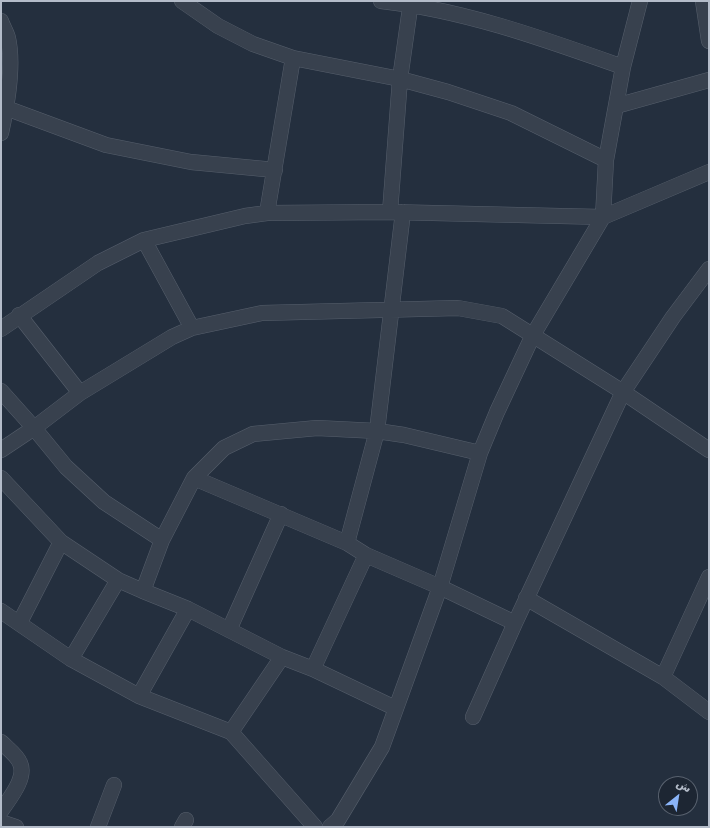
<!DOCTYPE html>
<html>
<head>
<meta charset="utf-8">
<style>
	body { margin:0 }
	#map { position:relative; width:710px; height:828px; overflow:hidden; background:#242f3e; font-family:"DejaVu Sans",Vazirmatn,sans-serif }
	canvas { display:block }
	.frame { position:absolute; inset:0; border:2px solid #b4bcc9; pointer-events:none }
	.north { position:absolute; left:658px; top:776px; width:40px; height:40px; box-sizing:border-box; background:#1d2633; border:1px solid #59626f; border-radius:50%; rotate:30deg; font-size:11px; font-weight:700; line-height:16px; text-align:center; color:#b4bcc9 }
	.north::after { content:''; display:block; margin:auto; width:14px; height:18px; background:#8ab4f8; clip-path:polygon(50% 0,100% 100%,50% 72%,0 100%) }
</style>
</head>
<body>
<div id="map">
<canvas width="710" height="828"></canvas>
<div class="frame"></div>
<div class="north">ش</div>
</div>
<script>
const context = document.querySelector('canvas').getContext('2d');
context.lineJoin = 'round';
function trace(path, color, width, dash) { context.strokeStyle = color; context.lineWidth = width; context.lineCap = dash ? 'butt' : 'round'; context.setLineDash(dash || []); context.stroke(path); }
const minor = new Path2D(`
	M182,1L218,26L253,44L293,58L400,79L448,92L511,113L606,160
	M381,1C464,10 544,39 623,67
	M703,1L709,41
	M1,21C3,27 7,33 8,38C14,65 7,106 1,133
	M616,106L709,80
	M6,108L106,145L191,162L275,170
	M390,212L400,79L411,1
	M267,213L293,58
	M144,240L192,328
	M19,315L80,393
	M1,329L98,263L144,240L245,216L267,213L390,212L603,217L709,172
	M1,391L34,428L80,393L172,337L192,328L262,313L458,308L502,316L623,392L709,450
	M1,450L34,428L66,467L104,502L162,540
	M1,478L61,542L118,580L143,591
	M194,478L347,543L366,555L440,587L515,623
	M347,543L377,431L403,212
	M526,598L663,677L709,712
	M1,611L71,659L139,696L231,732L315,827
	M20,622L61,542
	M229,630L281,514
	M71,659L118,580
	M313,669L366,555
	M663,677L709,577
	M139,696L188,609
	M395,708L313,669L282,657L188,609L143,591L162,540L194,478L224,448L253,434L317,428L377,431L404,435L480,453
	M473,717L515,623L623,392L673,317L709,269
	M231,732L282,657
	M1,742C7,748 17,755 20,763C27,778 9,799 1,811
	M1,822L16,827
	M98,827L114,785
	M182,827L186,820
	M330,827L338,820L382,747L440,587L480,453L497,412L533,335L603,217L606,160L623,67L640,1`);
trace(minor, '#565f6c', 16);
trace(minor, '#38414e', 15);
</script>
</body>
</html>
